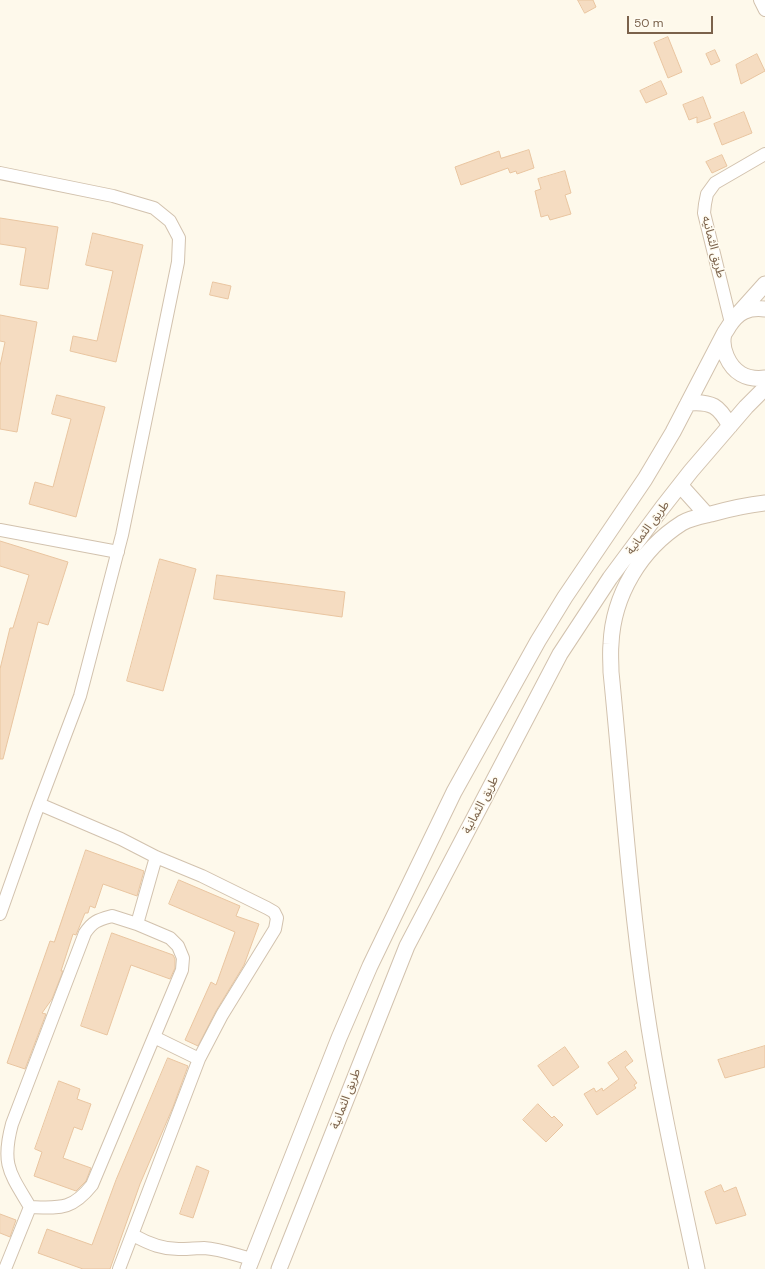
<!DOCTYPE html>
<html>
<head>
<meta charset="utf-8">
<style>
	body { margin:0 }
	#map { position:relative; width:765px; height:1269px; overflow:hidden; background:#fef9eb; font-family:"DM Sans",sans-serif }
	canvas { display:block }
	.scale { position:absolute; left:627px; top:16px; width:86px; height:18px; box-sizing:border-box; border:2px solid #7b624b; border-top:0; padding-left:5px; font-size:12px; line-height:14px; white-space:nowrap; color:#7b624b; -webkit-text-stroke:3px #fffcf2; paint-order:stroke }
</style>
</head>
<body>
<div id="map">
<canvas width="765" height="1269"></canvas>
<div class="scale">50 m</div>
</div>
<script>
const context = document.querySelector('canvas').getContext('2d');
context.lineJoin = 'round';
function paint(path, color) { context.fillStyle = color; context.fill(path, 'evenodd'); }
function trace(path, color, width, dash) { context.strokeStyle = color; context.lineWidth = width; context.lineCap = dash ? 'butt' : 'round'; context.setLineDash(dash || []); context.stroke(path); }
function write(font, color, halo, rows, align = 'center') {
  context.font = font + ' "DM Sans","Noto Sans Arabic",sans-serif'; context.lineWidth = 3; context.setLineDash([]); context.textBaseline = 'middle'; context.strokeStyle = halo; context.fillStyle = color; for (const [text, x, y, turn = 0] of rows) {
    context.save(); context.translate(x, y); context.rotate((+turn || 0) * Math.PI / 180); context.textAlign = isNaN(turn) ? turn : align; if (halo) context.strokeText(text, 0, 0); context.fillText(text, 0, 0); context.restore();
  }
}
const building = new Path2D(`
	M578,0H593L596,7L585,13Z
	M668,37L682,72L668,78L654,43Z
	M715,50L720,61L711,65L706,54Z
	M757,54L765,71L741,84L736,65Z
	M661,81L667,94L646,103L640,91Z
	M703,97L711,118L697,123V117L689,120L683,105Z
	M744,112L752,133L722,145L714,124Z
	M529,150L534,168L517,174L516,171L510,173L508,168L461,185L455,167L499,151L501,158Z
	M722,155L727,166L712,173L706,162Z
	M565,171L571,193L565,195L571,214L550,220L548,215L541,217L535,191L541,189L538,179Z
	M0,218L58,227L48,289L20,285L26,248L0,244Z
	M93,233L143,245L116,362L70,351L73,336L97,341L113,271L86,265Z
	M213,282L231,286L228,299L210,295Z
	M0,315L37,322L17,432L0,429V366L5,342L0,341Z
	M57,395L105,407L76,517L29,504L35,482L53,487L71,419L52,414Z
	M0,541L68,562L48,625L38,622L3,759H0V669L10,628H13L29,575L0,566Z
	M160,559L196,569L163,691L127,681Z
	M217,575L345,592L342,617L214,599Z
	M86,850L144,871L137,896L103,884L95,908L90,906L88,913H85L76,935L73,934L61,971H63L52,999L42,1013L46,1014L25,1069L7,1063L50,941L54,942Z
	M179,880L240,906L236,916L259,924L244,965L216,1011L198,1046L185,1040L211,982L216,985L235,932L169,904Z
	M112,933L173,955L175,959V968L170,979L131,965L107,1035L81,1026Z
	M765,1046V1067L725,1078L718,1060Z
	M565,1047L579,1067L553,1086L538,1066Z
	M626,1051L633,1061L625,1067L637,1083L634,1085L636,1088L597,1115L584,1094L594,1088L596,1092L602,1088L603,1091L619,1079L608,1063Z
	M168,1058L188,1066L173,1107L140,1184L110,1269H83L38,1253L47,1229L92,1245L116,1180Z
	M59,1081L80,1089L77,1099L91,1104L82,1130L74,1127L63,1158L91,1168L86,1181L76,1191L34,1176L42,1152L35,1149Z
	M538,1104L552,1118L554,1116L563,1125L546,1142L523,1120Z
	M197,1166L209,1171L193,1218L180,1214Z
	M721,1185L724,1192L736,1187L746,1215L716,1224L705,1192Z
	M0,1214L16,1220L10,1237L0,1233Z`);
const minor = new Path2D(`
	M760,0L765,10
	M0,173L113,196L154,208L170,221L179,238L178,262L122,535L80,696L35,815L0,914
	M731,323L704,213L705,204L707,194L715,183L765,154
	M0,530L118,552
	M39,804L121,839L156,857L202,876L267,908L274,912L277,918L275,929L222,1015L199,1059L119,1269
	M112,916L137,924L170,938L178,946L183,958L182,970L92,1185C72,1210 61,1208 30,1207C10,1173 1,1165 12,1124L85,933C93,921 98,920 112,916Z
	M137,924L156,857
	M154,1037L199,1059
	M133,1235C149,1244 164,1250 182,1249C189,1249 197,1248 204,1248C220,1249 236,1255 252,1259
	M5,1269L30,1207`);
const tertiary = new Path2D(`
	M765,309C748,307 738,312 729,326C728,328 725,332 724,334C720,348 729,367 741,374C748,378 757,379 765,378
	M739,313L765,284
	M688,403C712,401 719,406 730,426
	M680,485L707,515
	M248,1269L339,1038L370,966L454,792L538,641L565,597L645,479L673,432L724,334
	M279,1269L407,946L560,654L610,578L662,508L691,471L746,407L765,388
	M697,1269C678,1180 658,1091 645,1001C629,892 622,781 611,672C611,663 610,653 611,644C613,595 641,549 682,523C691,518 702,516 711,514C729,509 747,505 765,503`);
const streetNames = [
	["طريق الثمانيه",713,247,76],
	["طريق الثمانية",648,528,-53],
	["طريق الثمانية",481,805,-62],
	["طريق الثمانية",346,1099,-69]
];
paint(building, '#f5dcc1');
trace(building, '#e9c5a0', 1);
trace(minor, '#d2c2ae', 14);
trace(tertiary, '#d2c2ae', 17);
trace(minor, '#fff', 12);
trace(tertiary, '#fff', 15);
write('12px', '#7b624b', '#fffcf2', streetNames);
</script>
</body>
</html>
